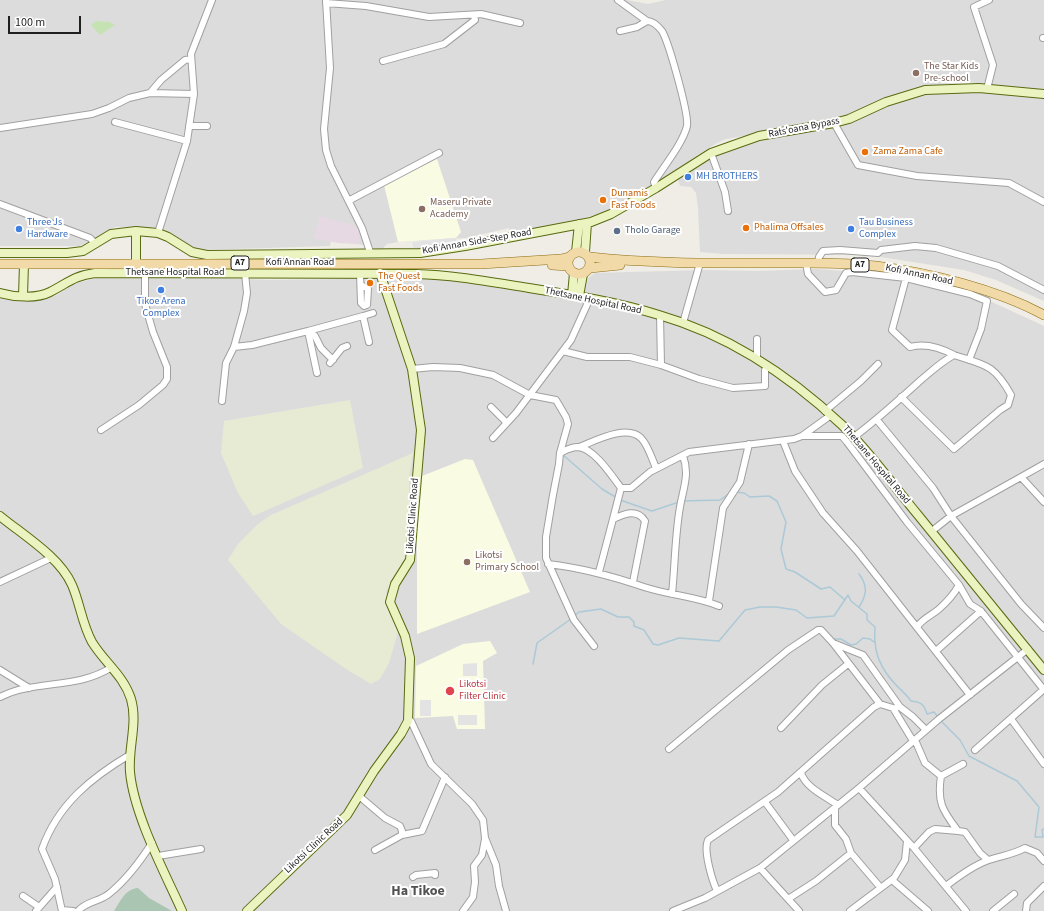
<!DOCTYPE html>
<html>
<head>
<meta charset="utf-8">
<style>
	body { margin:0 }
	#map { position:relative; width:1044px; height:911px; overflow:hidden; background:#efede6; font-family:"Source Sans 3",sans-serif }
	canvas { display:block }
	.scale { position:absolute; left:8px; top:16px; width:73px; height:18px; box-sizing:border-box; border:2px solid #1f1f1f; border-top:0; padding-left:5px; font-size:12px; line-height:14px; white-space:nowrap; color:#1f1f1f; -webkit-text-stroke:3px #fff; paint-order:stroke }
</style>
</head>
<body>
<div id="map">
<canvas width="1044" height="911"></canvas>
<div class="scale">100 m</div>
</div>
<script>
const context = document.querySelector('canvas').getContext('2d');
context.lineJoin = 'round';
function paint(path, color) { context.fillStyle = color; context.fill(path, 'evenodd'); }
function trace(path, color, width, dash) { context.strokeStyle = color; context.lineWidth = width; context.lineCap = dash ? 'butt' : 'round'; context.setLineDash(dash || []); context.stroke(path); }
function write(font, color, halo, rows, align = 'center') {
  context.font = font + ' "Source Sans 3",sans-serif'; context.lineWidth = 4; context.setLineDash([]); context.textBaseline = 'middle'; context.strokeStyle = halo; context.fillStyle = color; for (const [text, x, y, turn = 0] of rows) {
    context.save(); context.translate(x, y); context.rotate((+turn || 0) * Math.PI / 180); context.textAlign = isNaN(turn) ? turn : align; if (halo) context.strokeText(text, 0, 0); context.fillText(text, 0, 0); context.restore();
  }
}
const residential = new Path2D(`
	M0,0H627L648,4L666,0H1044V90L967,82L917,88L892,96L850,115L808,125L726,139L715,144L657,182L605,212L567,223L510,233L509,228L466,238L398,242L387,244L382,249L376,250L372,246L331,241L330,246L203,250L192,248L164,230L153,227H115L80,246H0Z
	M970,90L1044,97V301L996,280L964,270L868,255L723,254L700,252L698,208L696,193L691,187L680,186L678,179L705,162L720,154L757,141L843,125L909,97Z
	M817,269L894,275L979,296L1044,326V911H0V299L38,300L57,295L73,284L96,278L189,277L269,280L423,278L502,286L582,303L588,278L595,273L704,270L757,271Z`);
const industrial = new Path2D(`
	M320,216L358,227L360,244L338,243L314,238Z`);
const education = new Path2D(`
	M437,159L461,232L456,238L398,242L384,185Z
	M465,459L473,460L530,592L417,634V533L422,476Z
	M490,641L497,653L483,661L485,729H457L453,716L415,718L416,666L463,644Z`);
const farmland = new Path2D(`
	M350,400L363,468L253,516L238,493L221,453L224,421Z
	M413,453L409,479L410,543L406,560L399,575L386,591L389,607L400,625L389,663L380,679L371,684L346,669L281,624L228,560L238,544L258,524L271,515Z`);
const grass = new Path2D(`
	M96,21L109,22L115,25L100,35L91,25Z`);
const cemetery = new Path2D(`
	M138,888L149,898L172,911H114C120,902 125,889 138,888Z`);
const parking = new Path2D(`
	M456,238L457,245L414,250L412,242Z
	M477,663V676H463V664Z
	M420,700H431V716H420Z
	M458,715H477V725H458Z`);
const stream = new Path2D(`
	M562,454L602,489L617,498
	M736,492L744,493L750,497L769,496L777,501L786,522L781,549L786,569L795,572L821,589L830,587L845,600
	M620,500L652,511L679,502
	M682,501L720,500L730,493
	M859,574C868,586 867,595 859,607
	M574,616L579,612L601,609L618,617H629L634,622V626L644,630L653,644L658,645L679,638L719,641L745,610L760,607H776L796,610L807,618L834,616L848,595L851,601L867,614V620L875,627C873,652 880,669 898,687C903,692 907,695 911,701C921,702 924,704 927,714L934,712L938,717
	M833,639H841L851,645L856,644L863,638L870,639L874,642
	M533,664L537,643L571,619
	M940,720L960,740L969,756L1017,781L1039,807L1035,837H1043L1042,830L1044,829`);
const street = new Path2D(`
	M326,0L330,68L324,129L326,150L331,166L362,228L370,252
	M618,0L647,21
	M326,3L366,6L429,17L481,14L520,23
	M620,31L637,27L647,21C653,21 658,26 662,31C669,43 689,114 687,126C683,143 664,166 654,182L656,188
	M1043,38H1044
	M383,61L444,44L475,20L474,15
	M987,89L993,65L974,7L989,0
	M150,93L194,94
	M115,122L187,141
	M834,123L858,165L917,176L1009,183L1044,202
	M189,126H207
	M0,128L92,114L109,108L129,98L150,93L161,80L185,60L191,59
	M711,153L725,192L728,211
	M350,200L439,153
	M0,204L90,238L96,244
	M158,233L187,141L194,94L191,54L212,0
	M806,263L808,274L825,292L836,290L846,273L852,272L906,278L892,330L910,347C925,343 941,348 954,355
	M818,263L819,257L823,251L840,250L878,253L881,250L915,246L936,248L998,266L1044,290
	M360,273L361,303L364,306L367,305L368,289L361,285
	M906,278L970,294L987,301L981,329L969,360
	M660,315L661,365
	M683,323L700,263
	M757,339V359
	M369,342L363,316L373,313
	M234,347L252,345L308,331L317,373
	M563,351L587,357H630L661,365L699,379L733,388L765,386V370L768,366
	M333,360L321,348L315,336L308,331L363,316
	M330,363L342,348L347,346
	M412,369L433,367L460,368L493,375L530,395L556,400L566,417L568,424L560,453L559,464L553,495L546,537V558L574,620L594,646
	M222,401L226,363L234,347L244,311L247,293L245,273
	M491,407L506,422
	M825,411L861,381L878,364
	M877,420L933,488L951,516L1021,604L1044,628
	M101,430L139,405L163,385L167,379V367L153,332L145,304V273
	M802,436H842L847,442L907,522L959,585L970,604L981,611L1044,690
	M854,437C878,419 900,399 922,379C933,370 941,362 954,355C985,365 994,364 1011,395L1008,405L1000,410L954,449L901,397
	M493,438L516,413L571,340L590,298
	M783,441L795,471L823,513L857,551L970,695
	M579,447C595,441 626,424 641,438C648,445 652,459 656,468
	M560,453C566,450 571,447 578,447C594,448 612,476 621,488H631L650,472L689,452L794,439L802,436L831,415
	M1021,477L1044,464
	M613,519L621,488
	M932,531L951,516L1021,477L1044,502
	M548,564C582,568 612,576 644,587C668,595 695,596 719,606
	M599,572L613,519C624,514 637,508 645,521L633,582
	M0,582L51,558
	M672,594C675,565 675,535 680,507C683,489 690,474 683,456
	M709,601L723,508L740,482L749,444
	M917,627C923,618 931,616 939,609C947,602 954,594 959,585
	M833,643L880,704
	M936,651L981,611
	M0,670L29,688
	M0,697C7,694 15,690 23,689C54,682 84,685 112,667
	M897,707H900L913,717L926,730
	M1011,719L1044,764
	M408,721H411L431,764L472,804L483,820L485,838L496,865L499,886L506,911
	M781,728L822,685L848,664
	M915,740L925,763L941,776
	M669,749L788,650L818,630H821L833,643L863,655L900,707
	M975,750L1043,690
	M963,764L941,776C937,802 942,810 958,831L965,832L980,853L988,860
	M801,773C806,788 825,796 838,805
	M859,788L914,848L966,911
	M359,796L385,818L400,826L402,831V835
	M765,802L793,840
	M914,848L929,832L935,829L958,831
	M375,850L402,835L422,831L445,777
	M851,853L880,887
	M158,856L201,849
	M760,868L799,911
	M413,877L416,875L435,873V875
	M892,880L928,911
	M946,886C959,876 971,867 986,861C999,856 1012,855 1025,848L1037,853L1044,861
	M717,891C712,880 703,850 708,840L778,792L874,707L880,704L893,708L913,741
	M23,896L39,907
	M788,899L816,881L851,853L846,839L835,825V808
	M62,910L73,911
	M36,911L57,887
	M62,911L55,879L42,849C58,804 92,777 131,754
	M78,911C86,901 100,902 110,893C126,880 141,860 152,843
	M463,911L473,897L475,882L474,866L482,855L485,839
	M673,911L705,898L760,868L859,788L939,719L1028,649
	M850,911L894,878L905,860L907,841
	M993,911L1014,894
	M1026,911L1027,903L1044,886`);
const secondary = new Path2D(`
	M136,231V263
	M576,252L579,224
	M585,252L587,223
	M0,253H67L83,251L111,234L136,231L158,233L168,237L192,252L207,255L420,253L465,246L591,222L611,214L656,188L711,153L759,136L834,123L849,119L886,102L925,90L979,88L1044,94
	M0,293C14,297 37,299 50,292C68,283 73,276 95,273L416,274C455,275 491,282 529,288C573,295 617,302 659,315C728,335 790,376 842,425C870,452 893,485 918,515C960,566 1002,618 1044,670
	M572,295L574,273
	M23,296L24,264
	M579,296L583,274
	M0,516C23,535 60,557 72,585C80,603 82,624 92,642C104,662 124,676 131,699C138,723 128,748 130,772C134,815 164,871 182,911
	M247,911L347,815L374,771L401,734L408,721L410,658L405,636L390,602L395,584L410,560L421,430L412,369L380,273`);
const primary = new Path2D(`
	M568 263a11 11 0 1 1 22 0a11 11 0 1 1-22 0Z
	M590,257C654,264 718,263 783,263C814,263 845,262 876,266C930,273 996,289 1044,315
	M0,264H481L561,259L569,257
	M552,265L568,266
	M590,268L620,265`);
const markers = [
	[916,73,4,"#8d6e63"],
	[865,152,4,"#e8710a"],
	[688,177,4,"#3f7fe0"],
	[603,200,4,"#e8710a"],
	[422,209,4,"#8d6e63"],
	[746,228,4,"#e8710a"],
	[19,229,4,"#3f7fe0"],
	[851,229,4,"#3f7fe0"],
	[617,231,4,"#5c6f8a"],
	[370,283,4,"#e8710a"],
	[161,290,4,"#3f7fe0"],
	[467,562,4,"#8d6e63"],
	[450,691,5,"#e0444e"]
];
const shields = [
	[240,263,18],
	[860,265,18]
];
const shieldNames = [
	["A7",240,263],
	["A7",860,265]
];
const educationNames = [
	["The Star Kids",924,67],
	["Pre-school",924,79],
	["Maseru Private",430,203],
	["Academy",430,215],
	["Likotsi",475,556],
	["Primary School",475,568]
];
const streetNames = [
	["Rats'oana Bypass",804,128,-11],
	["Kofi Annan Side-Step Road",477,242,-10],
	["Kofi Annan Road",300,263],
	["Thetsane Hospital Road",175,273],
	["Kofi Annan Road",919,275,12],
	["Thetsane Hospital Road",593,301,12],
	["Thetsane Hospital Road",876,465,50],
	["Likotsi Clinic Road",413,516,-86],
	["Likotsi Clinic Road",314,846,-43]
];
const foodNames = [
	["Zama Zama Cafe",873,152],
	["Dunamis",611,194],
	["Fast Foods",611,206],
	["Phalima Offsales",754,228],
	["The Quest",378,277],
	["Fast Foods",378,289]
];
const shopNames = [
	["MH BROTHERS",696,177],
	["Three Js",27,223],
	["Hardware",27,235],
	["Tau Business",859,223],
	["Complex",859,235],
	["Tikoe Arena",161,302,"center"],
	["Complex",161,314,"center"]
];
const serviceNames = [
	["Tholo Garage",625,231]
];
const healthNames = [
	["Likotsi",459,685],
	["Filter Clinic",459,697]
];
const districtNames = [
	["Ha Tikoe",418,892]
];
paint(residential, '#dddcdc');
paint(industrial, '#e7d9e3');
paint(education, '#f9fce2');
paint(farmland, '#e7ebd4');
paint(grass, '#c5e3b2');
paint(cemetery, '#aac5b1');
paint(parking, '#e3e3e3');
trace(stream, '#abc9d7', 1.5);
trace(street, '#a0a0a0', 8);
trace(secondary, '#586b11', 10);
trace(primary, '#8a6d10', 10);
trace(street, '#fff', 6);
trace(secondary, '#ebf3c0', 8);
trace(primary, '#f2d9a8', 9);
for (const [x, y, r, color] of markers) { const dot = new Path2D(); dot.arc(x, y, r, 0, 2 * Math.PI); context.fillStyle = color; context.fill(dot); trace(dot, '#fff', 1.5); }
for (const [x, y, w] of shields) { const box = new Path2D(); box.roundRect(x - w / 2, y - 7, w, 14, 3); context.fillStyle = '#fff'; context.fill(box); trace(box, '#1f1f1f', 1); }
write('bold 9px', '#1f1f1f', null, shieldNames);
write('10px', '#785e54', '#fff', educationNames, 'left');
write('10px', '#1f1f1f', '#fff', streetNames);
write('10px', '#c56008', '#fff', foodNames, 'left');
write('10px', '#366cbe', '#fff', shopNames, 'left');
write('10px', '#4e5e75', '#fff', serviceNames, 'left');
write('10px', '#be3a42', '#fff', healthNames, 'left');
write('bold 14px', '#525252', '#fff', districtNames);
</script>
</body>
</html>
